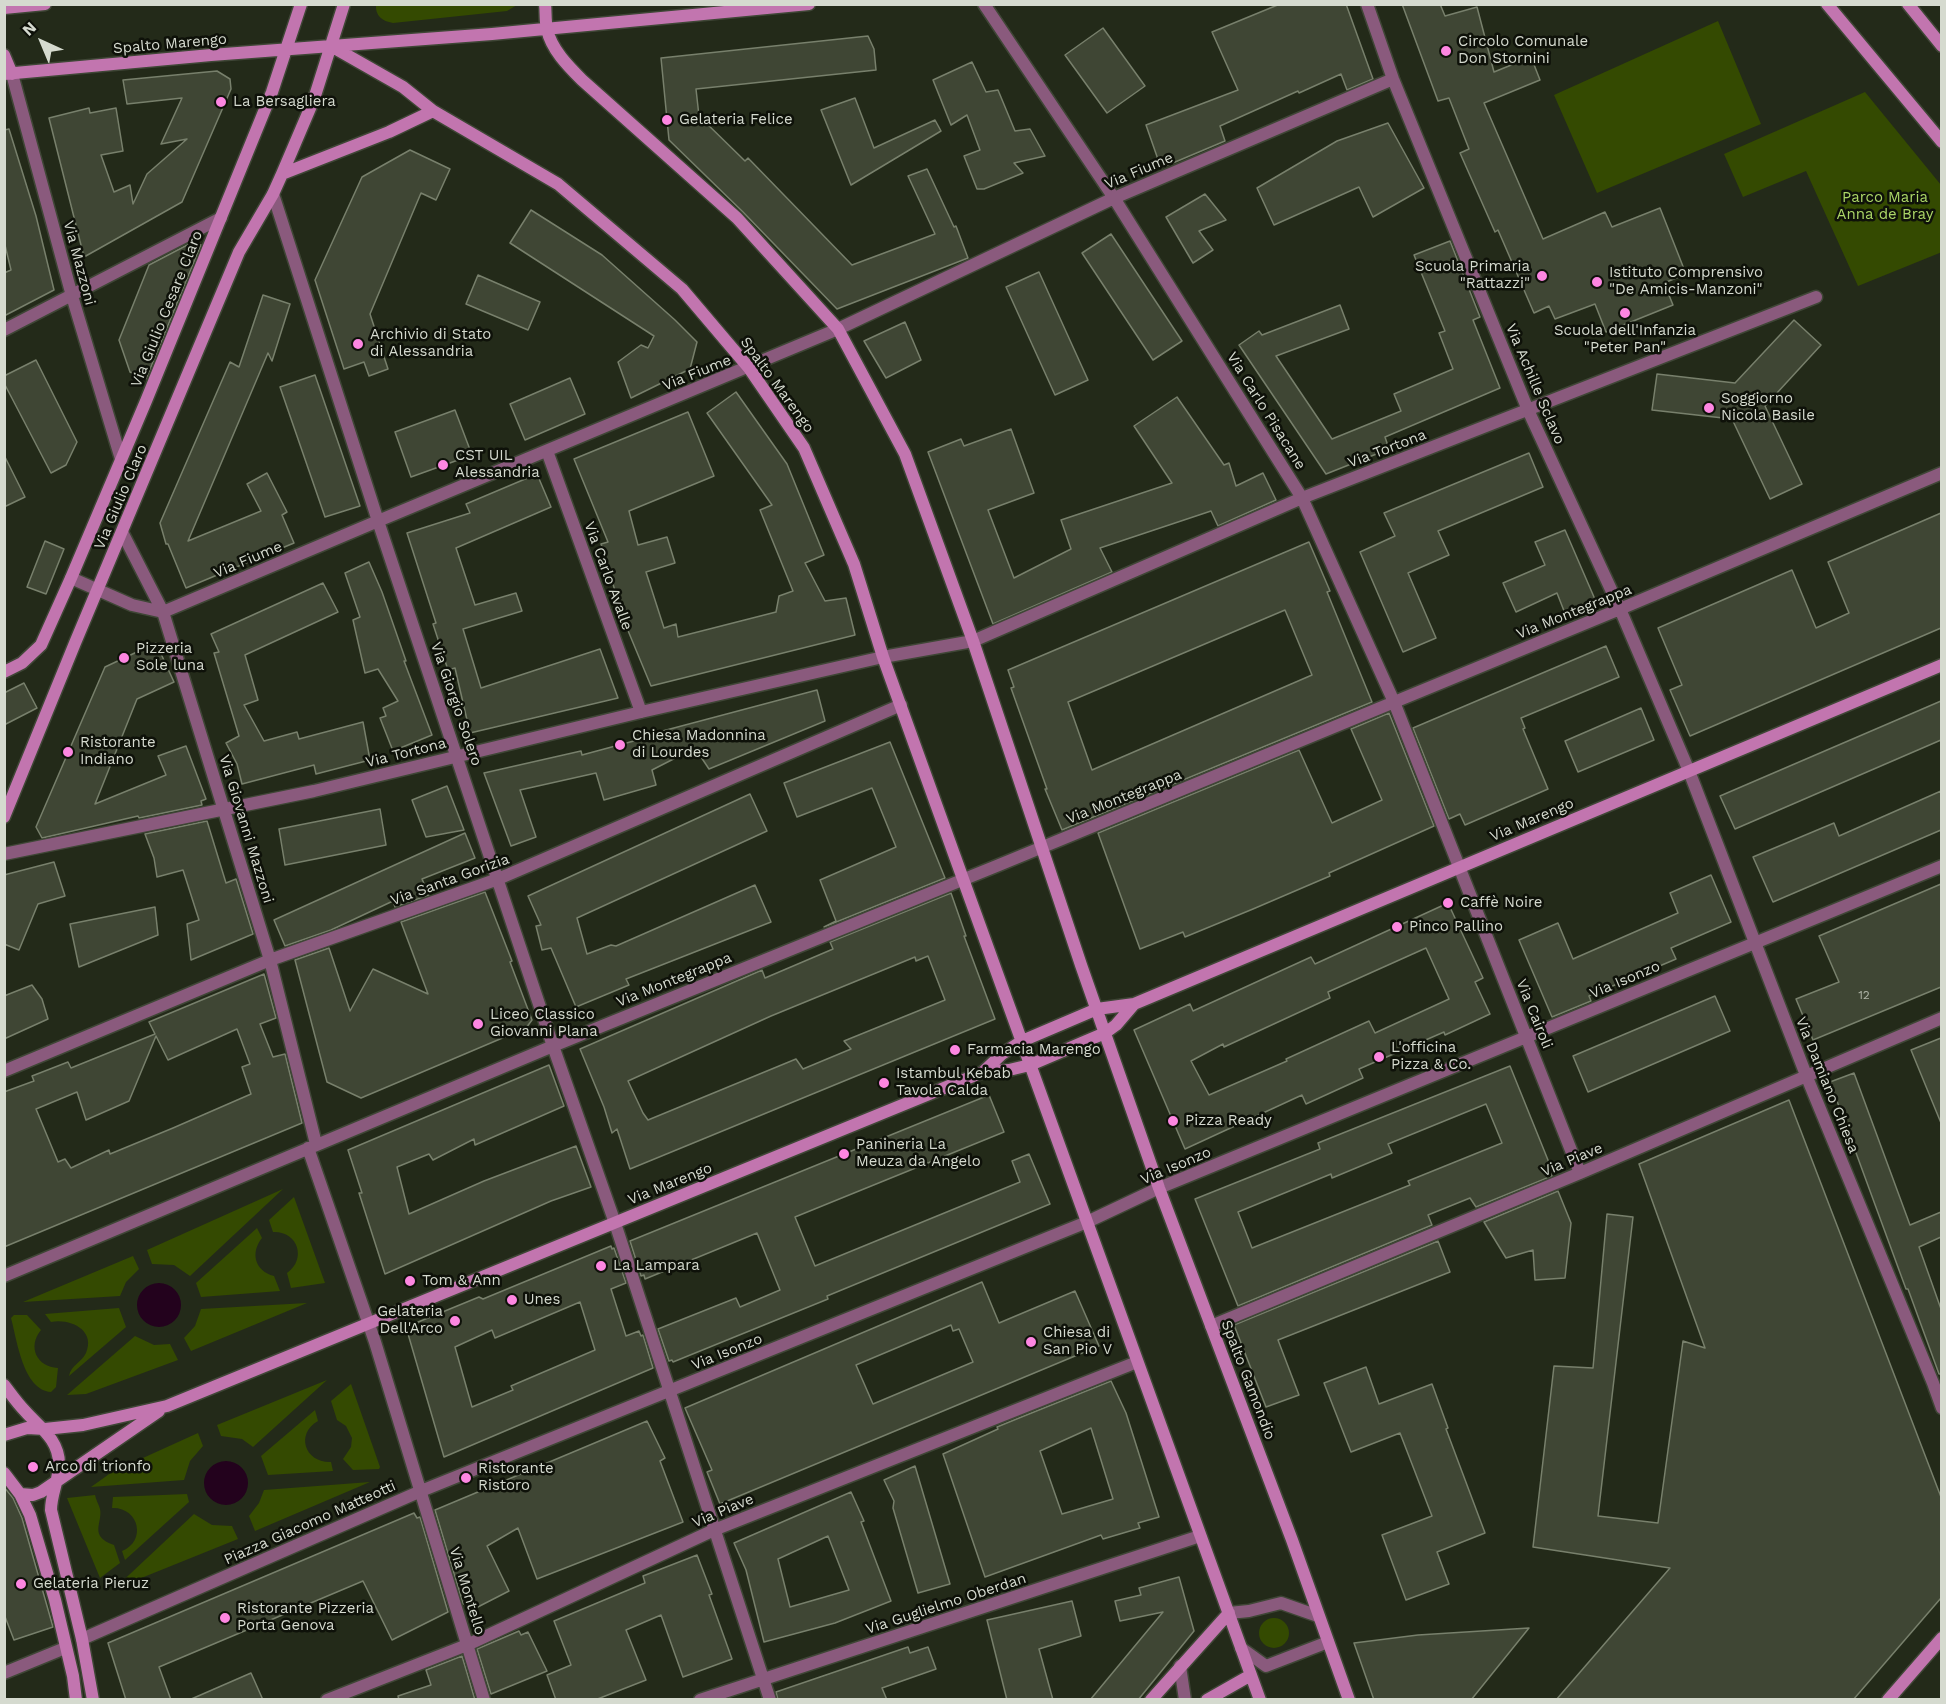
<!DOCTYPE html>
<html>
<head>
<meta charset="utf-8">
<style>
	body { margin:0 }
	#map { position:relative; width:1946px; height:1704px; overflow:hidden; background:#232a19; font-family:"Work Sans",sans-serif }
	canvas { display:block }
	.frame { position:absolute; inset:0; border:6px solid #d5dacf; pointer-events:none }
	.north { position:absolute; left:12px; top:12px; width:60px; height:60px; -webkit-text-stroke:4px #0e1109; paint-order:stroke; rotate:316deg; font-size:16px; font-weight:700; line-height:24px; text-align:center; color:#d5dacf }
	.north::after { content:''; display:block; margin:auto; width:21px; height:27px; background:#d5dacf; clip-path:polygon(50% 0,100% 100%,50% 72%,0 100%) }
</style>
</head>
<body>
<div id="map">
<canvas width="1946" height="1704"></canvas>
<div class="frame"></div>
<div class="north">N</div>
</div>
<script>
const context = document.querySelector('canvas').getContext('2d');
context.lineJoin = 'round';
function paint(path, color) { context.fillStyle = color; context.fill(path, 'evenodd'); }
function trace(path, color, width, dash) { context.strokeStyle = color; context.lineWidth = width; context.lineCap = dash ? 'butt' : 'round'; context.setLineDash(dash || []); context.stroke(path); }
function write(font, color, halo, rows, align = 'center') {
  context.font = font + ' "Work Sans",sans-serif'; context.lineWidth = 5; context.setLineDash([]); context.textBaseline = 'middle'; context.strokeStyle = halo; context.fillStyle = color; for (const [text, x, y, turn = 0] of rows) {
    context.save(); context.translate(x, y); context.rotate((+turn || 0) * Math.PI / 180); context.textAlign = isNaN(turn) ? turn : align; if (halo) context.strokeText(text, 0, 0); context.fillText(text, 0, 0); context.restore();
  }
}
const green = new Path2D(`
	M376,4H517V5L507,11L393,23C382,21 375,16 376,4Z
	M1718,21L1761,124L1597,193L1554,95Z
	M1865,92L1941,185L1942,252L1858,286L1806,171L1743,197L1724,154Z
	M283,1189L190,1276L174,1265L152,1264L147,1250Z
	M294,1197L325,1283L291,1288L287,1273C307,1259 298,1231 273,1232L269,1220Z
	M257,1228L262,1238C250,1253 255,1271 274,1276L280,1291L201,1297L196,1283Z
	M133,1256L139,1269L126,1282L120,1296L23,1302Z
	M307,1303L191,1351L184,1338L195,1326L201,1309Z
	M119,1308L126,1327L69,1376C71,1365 81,1363 86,1353C96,1330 70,1318 51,1322L45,1314Z
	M14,1315H27L41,1330C27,1347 37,1367 58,1368L56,1387L51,1392C23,1390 17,1340 11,1318Z
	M135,1336L154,1345L170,1344L178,1360L86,1394L67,1395Z
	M327,1380L253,1447L242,1439L221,1436L217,1425Z
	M351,1384L380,1467L379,1469L353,1470L343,1459L351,1447L352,1438L346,1426L337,1420L331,1401Z
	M315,1410L318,1421C295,1434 305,1463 331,1462L333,1471L268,1475L261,1456Z
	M198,1433L203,1446L190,1461L184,1480L91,1487L112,1472Z
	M370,1482L255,1531L249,1516L259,1503L264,1490Z
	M187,1494L189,1502L125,1560L122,1551C147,1541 139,1507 112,1508L113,1497Z
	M95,1495C96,1500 99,1505 100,1509C103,1523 88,1536 114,1545L120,1563L100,1578L67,1498Z
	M194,1514L212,1525L232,1526L238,1539L114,1589Z
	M1259 1633a15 15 0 1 1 30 0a15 15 0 1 1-30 0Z`);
const water = new Path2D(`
	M137 1305a22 22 0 1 1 44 0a22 22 0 1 1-44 0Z
	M204 1483a22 22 0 1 1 44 0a22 22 0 1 1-44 0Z`);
const building = new Path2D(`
	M1280,4H1346L1373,79L1347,90L1341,74L1299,93L1298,91L1220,126L1225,141L1161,168L1146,125L1238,90L1212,32Z
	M1402,4H1440L1445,16L1477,7L1494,72L1531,57L1540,80L1484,103L1543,239L1605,212L1612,227L1660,208L1686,274L1664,283L1673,305L1606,332L1595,304L1555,319L1549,306L1534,313L1498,230L1495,232L1460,153L1469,149L1449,98L1438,101Z
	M1103,28L1145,86L1107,113L1065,55Z
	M868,36L874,49L876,70L696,89L699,116L745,161L748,158L852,265L935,234L908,176L927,169L954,227L956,226L968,258L837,309L743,212L669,140L661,58Z
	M972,62L986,92L998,90L1015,131L1030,129L1045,156L1014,163L1023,173L984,189H977L964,156L980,150L967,115L951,125L933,80Z
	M217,71L230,79L231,89L182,202L84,257L49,118L89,108L90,113L116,108L123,151L101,155L114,192L130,185L133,204L147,174L187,139L161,144L182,98L127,104L123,80Z
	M855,98L874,148L935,120L941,131L851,185L821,110Z
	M1388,123L1424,188L1373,217L1359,187L1274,225L1257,188L1337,141Z
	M9,129L36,216L54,290L4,316V273L11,270L4,241V130Z
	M410,150L450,169L436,200L421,193L370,314L388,369L369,376L364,362L344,369L315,280L362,177Z
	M1205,194L1226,220L1199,231L1213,250L1193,263L1166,217Z
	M531,210L602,255L675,320L697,342L690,369L631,398L618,362L641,345L648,348L654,336L510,243Z
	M1111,234L1182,341L1153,360L1082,253Z
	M1450,241L1480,317L1473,320L1500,388L1385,437L1389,449L1326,474L1239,345L1259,331L1262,335L1340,305L1349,329L1276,356L1332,439L1401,411L1394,394L1453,369L1439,333L1445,331L1414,255Z
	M193,242L201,245L146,379L130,372L119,340L149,265Z
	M1039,272L1088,380L1055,395L1006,287Z
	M478,275L540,302L528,330L466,304Z
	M263,295L290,304L272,361L268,353L188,541L261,511L247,484L267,473L287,512L282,515L294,543L186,588L168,544H166L160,523L230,362L239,367Z
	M1794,320L1821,345L1765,406L1802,484L1770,499L1732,419L1652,410L1657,374L1735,383Z
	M905,322L921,360L886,378L864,341Z
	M36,360L77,442L66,465L51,473L4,383V376Z
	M315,375L360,506L325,517L280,387Z
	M570,378L585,414L525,440L510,404Z
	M736,392L787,464L824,555L805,563L825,601L846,598L855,635L651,686L624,621L601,544L608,542L574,459L688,412L714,476L629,511L638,545L667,537L675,563L646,572L664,628L676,624L678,637L776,612L779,596L793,591L760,510L772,505L707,413Z
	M1177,397L1224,465L1229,463L1236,486L1263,473L1276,500L1218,526L1211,511L1100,548L1112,572L993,624L928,452L961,439L964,446L1011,429L1034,493L988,510L1014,578L1071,549L1061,520L1172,483L1134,426Z
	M455,410L472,455L411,477L395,432Z
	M1529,453L1543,487L1438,531L1449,555L1408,573L1436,638L1403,652L1360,552L1395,536L1384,513Z
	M4,455L25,497L4,507Z
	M537,474L551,507L456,548L475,605L516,593L522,611L463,629L481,688L600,649L618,698L470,733L455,668L448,670L433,624L436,623L407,533L470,513L466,504Z
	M1941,513V628L1690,736L1670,690L1682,685L1658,628L1792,570L1816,628L1849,613L1828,562Z
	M1565,530L1597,604L1566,616L1557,593L1516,612L1503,583L1545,565L1535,542Z
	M45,541L64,549L46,594L27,587Z
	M1309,542L1330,591L1327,592L1372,702L1062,830L1045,789H1047L1011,688L1014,687L1008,670ZM1285,610L1312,675L1092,770L1068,702Z
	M369,562L382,592L406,661H404L432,735L393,751L380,718L386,716L383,708L398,701L378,669L365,673L353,620L360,617L345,573Z
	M323,583L338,612L245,655L258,700L244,705L264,741L297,732L299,739L363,722L370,760L316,774L314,765L242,784L237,764L226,743L239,736L214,653L219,652L211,634Z
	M156,643L174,682L137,699L95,804L166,775L158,756L186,746L206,799L201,801L202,805L139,818L138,816L42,838L36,827L105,667Z
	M1606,646L1619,677L1521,718L1525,728L1523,729L1548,789L1465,825L1460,814L1449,819L1413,728Z
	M24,683L37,708L4,725V693Z
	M817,690L825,721L709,769L695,748L652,770L656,785L604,800L596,773L520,790L536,837L511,846L484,773L581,751L582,755L656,735L655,733Z
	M1941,701V740L1735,829L1720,796Z
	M1641,708L1654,740L1578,772L1565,741Z
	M1389,713L1434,826L1329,873L1330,876L1253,909L1185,937L1183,932L1140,949L1098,833L1299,750L1332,823L1382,800L1351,729Z
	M890,742L945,878L824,927L836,921L820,880L896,847L872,788L797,817L784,783Z
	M447,786L464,830L426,837L412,800Z
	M1941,791V830L1773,902L1753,857L1834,823L1839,836Z
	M750,794L767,831L577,918L587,954L611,945L616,946L755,885L771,922L626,979L629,985L576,1007L551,948L542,950L536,926L541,925L528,896Z
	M380,809L386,845L285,865L279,829Z
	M207,821L226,883L236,879L253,934L191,960L187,924L199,920L183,870L157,877L154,858L145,834Z
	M465,833L475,858L422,879L429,895L395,907L393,901L331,930L285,946L274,920Z
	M54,862L65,896L38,904L19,950L4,944V875Z
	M1711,875L1731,922L1671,948L1676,959L1589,996L1591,1001L1552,1017L1519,940L1558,923L1573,959L1678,913L1670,893Z
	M1941,884V987L1813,1040L1796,999L1839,982L1819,936Z
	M485,892L512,961L510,962L532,1020L526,1028L361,1098L327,1082L295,960L329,948L350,1011L373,969L428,994L401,922Z
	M951,893L966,936H964L995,1019L630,1169L617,1129L612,1133L604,1107L580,1049L762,970L765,978L833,949L830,942ZM928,956L945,1000L844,1041L851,1049L803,1069L796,1059L648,1120L643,1113L628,1081L771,1016L915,957L916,961Z
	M1448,903L1483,978L1475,982L1490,1014L1445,1035L1444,1032L1359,1069L1363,1078L1306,1104L1302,1095L1185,1149L1134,1030L1190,1004L1193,1011L1311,957L1315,964ZM1426,948L1449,999L1375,1033L1369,1021L1286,1059L1287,1061L1209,1095L1191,1061L1223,1044L1224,1047L1330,998L1328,992Z
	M155,907L158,935L79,967L70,924Z
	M264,974L276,1018L260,1024L273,1057L285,1054L302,1123L4,1247V1092L34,1081L32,1076L68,1062L71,1068L155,1034L149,1022ZM237,1029L250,1064L242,1067L251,1094L173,1128L110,1154L109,1150L71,1168L65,1159L58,1162L36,1109L77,1092L86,1120L129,1101L156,1036L168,1060Z
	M32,985L42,999L48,1019L4,1039V996Z
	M1715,996L1730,1031L1588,1092L1573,1056Z
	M1941,1038V1123L1911,1050Z
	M549,1065L564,1106L475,1145L474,1139L433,1160L429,1154L397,1167L409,1214L484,1181L576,1146L591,1187L551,1201L385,1274L359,1193H362L348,1150Z
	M1510,1066L1550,1165L1548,1166L1552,1176L1476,1207L1470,1198L1428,1215L1432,1225L1238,1306L1195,1199L1320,1149L1318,1143ZM1486,1104L1502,1143L1408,1181L1410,1185L1252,1248L1238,1212L1331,1174L1332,1178L1392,1153L1388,1144Z
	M1854,1073L1910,1225L1941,1212V1237L1919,1247L1941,1309V1374H1939L1908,1289H1906L1830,1082Z
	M989,1095L1004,1132L795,1217L815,1266L1020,1182L1012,1161L1029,1154L1050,1204L827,1296L828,1299L673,1362L672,1360L669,1361L658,1329L736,1298L740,1307L780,1290L757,1233L645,1279L644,1275L641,1276L630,1241Z
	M1789,1100L1941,1497V1598L1853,1700H1556L1670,1568L1533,1547L1554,1366L1593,1368L1607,1214L1633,1217L1598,1516L1658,1523L1683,1341L1705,1348L1639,1164Z
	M1558,1191L1571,1223L1565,1278L1535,1280L1533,1250L1506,1258L1484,1222Z
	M1438,1241L1450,1272L1278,1340L1299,1395L1266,1407L1234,1325Z
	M611,1246L612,1249L614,1248L626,1283L611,1289L626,1336L639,1331L641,1336L643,1335L653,1368L444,1457L406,1327L479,1297L483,1299ZM580,1302L595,1350L511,1386L513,1390L472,1407L455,1347L492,1330L495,1338Z
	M982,1282L999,1323L1075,1291L1099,1346L720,1504L707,1472L712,1470L685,1408ZM951,1325L953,1331L959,1329L973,1362L873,1404L856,1365Z
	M1366,1367L1379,1404L1432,1384L1448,1428L1446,1429L1485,1533L1437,1552L1449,1584L1406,1600L1382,1535L1432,1516L1400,1433L1351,1452L1324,1383Z
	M1111,1381L1126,1413L1159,1517L1138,1523L1140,1528L1103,1539L1101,1535L985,1577L943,1454L998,1429L997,1427L1019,1418ZM1091,1428L1113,1499L1062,1514L1040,1451Z
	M647,1421L665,1458L660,1461L683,1522L537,1579L518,1528L487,1546L509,1591L470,1611L468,1602L463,1604L435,1510Z
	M915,1466L950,1584L918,1593L893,1508L894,1501L884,1480Z
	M4,1487L13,1498L22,1518L53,1627L14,1640L4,1614Z
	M851,1492L864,1521L861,1522L891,1601L835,1623L764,1642L746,1570L734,1543ZM828,1536L849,1590L790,1607L778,1559Z
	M414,1513L417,1518L420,1517L448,1612L392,1640L363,1581L159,1667L171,1700H126L108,1643Z
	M697,1555L712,1594L709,1595L732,1659L683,1677L661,1615L626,1630L646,1680L595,1700H556L547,1675L571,1665L554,1621L645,1583L643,1576Z
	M1179,1577L1194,1631L1138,1700H1090L1163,1612L1120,1621L1115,1601L1141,1595L1139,1588Z
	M1072,1601L1081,1636L1039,1649L1053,1700H1007L987,1620Z
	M1529,1628L1471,1700H1374L1354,1643L1418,1635Z
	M519,1631L521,1635L528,1632L547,1671L491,1694L477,1649Z
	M908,1647L910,1653L928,1647L936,1669L882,1688L887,1700H778L776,1692Z
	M462,1656L475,1700H399L398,1696L431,1685L426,1670Z
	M251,1673L263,1700H189Z`);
const street = new Path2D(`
	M984,4L1114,198L1302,498L1394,702L1580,1173
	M1367,4L1393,79L1528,410L1620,609L1689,771L1806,1075L1933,1383L1942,1408
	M12,74L72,296L121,459
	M273,194L378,521L553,1046L615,1223L770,1700
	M4,330L221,218
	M547,451L641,712
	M122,532L163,612L270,960L316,1144
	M71,578L132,605L163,612L378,521L838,329L1114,198L1393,79
	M4,854L314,791L641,712L883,657L973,641L1302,498L1816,297
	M4,1071L270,960L498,879L901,705
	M308,1148L375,1342L484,1700
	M4,1276L553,1046L999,865L1620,609L1942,473
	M1211,1326L1580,1173L1942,1018
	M1229,1613L1249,1611L1281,1603L1318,1616
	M82,1639L421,1491L1087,1222L1159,1188L1942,866
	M1241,1648L1266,1666L1328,1642
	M1180,1666L1185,1700
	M4,1673L65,1648
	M327,1700L467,1645L714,1530L1137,1362
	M700,1700L1200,1536`);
const secondary = new Path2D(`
	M545,4C546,12 545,21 547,29C551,49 568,66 582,80L737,218L838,329L905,454L973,641L1081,965L1159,1188L1292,1540L1349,1700
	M1827,4L1942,142
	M1908,4L1942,46
	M4,8L45,4
	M331,46L403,87L433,111L558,184L682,289L749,368L804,448L854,564L883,657L963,879L1260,1700
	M4,55L12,74
	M4,74L211,55L492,34L809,4
	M282,174L389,132L433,111
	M4,672L22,663L41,645L71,578L146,401L272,92L301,4
	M4,817L75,643L239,252L273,194L282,174L314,99L344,4
	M983,1072L1002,1054L1022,1041L1097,1009L1134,1004L1942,665
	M4,1385C11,1394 17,1403 25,1411C39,1427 59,1439 59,1464C59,1480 51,1494 51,1510L82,1639L93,1700
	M4,1435L27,1428L45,1429L83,1425L167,1406L983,1072L1009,1070L1030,1065L1105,1033L1116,1025L1134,1004
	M4,1473L20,1494L30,1515L55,1600L73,1676L76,1700
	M20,1494L33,1495L41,1492L159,1411
	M1151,1700L1229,1613
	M1207,1700L1251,1675
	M1888,1700L1942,1638`);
const markers = [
	[1446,51,6,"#fd86e1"],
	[221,102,6,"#fd86e1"],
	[667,120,6,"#fd86e1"],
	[1542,276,6,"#fd86e1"],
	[1597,282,6,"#fd86e1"],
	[1625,313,6,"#fd86e1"],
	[358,344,6,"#fd86e1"],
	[1709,408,6,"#fd86e1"],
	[443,465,6,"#fd86e1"],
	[124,658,6,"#fd86e1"],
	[620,745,6,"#fd86e1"],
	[68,752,6,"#fd86e1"],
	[1448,903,6,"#fd86e1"],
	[1397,927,6,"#fd86e1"],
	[478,1024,6,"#fd86e1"],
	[955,1050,6,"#fd86e1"],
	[1379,1057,6,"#fd86e1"],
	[884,1083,6,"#fd86e1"],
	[1173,1121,6,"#fd86e1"],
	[844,1154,6,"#fd86e1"],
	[601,1266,6,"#fd86e1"],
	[410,1281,6,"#fd86e1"],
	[512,1300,6,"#fd86e1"],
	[455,1321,6,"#fd86e1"],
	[1031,1342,6,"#fd86e1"],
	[33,1467,6,"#fd86e1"],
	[466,1478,6,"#fd86e1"],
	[21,1584,6,"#fd86e1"],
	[225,1618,6,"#fd86e1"]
];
const numberNames = [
	["12",1864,995]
];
const poiNames = [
	["Circolo Comunale",1458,42],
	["Don Stornini",1458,59],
	["La Bersagliera",233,102],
	["Gelateria Felice",679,120],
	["Scuola Primaria",1530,267,"right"],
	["\"Rattazzi\"",1530,284,"right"],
	["Istituto Comprensivo",1609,273],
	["\"De Amicis-Manzoni\"",1609,290],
	["Scuola dell'Infanzia",1625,331,"center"],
	["\"Peter Pan\"",1625,348,"center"],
	["Archivio di Stato",370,335],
	["di Alessandria",370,352],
	["Soggiorno",1721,399],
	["Nicola Basile",1721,416],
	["CST UIL",455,456],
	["Alessandria",455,473],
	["Pizzeria",136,649],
	["Sole luna",136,666],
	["Chiesa Madonnina",632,736],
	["di Lourdes",632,753],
	["Ristorante",80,743],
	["Indiano",80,760],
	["Caffè Noire",1460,903],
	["Pinco Pallino",1409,927],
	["Liceo Classico",490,1015],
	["Giovanni Plana",490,1032],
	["L'officina",1391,1048],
	["Pizza & Co.",1391,1065],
	["Farmacia Marengo",967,1050],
	["Istambul Kebab",896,1074],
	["Tavola Calda",896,1091],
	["Pizza Ready",1185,1121],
	["Panineria La",856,1145],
	["Meuza da Angelo",856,1162],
	["La Lampara",613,1266],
	["Tom & Ann",422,1281],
	["Unes",524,1300],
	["Gelateria",443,1312,"right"],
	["Dell'Arco",443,1329,"right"],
	["Chiesa di",1043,1333],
	["San Pio V",1043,1350],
	["Arco di trionfo",45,1467],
	["Ristorante",478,1469],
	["Ristoro",478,1486],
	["Gelateria Pieruz",33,1584],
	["Ristorante Pizzeria",237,1609],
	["Porta Genova",237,1626]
];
const streetNames = [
	["Spalto Marengo",170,44,-5],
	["Via Fiume",1139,171,-23],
	["Via Mazzoni",79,263,75],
	["Via Giulio Cesare Claro",167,309,-68],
	["Via Fiume",697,373,-22],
	["Via Achille Sclavo",1535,384,67],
	["Spalto Marengo",777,385,54],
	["Via Carlo Pisacane",1266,411,58],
	["Via Tortona",1387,449,-21],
	["Via Giulio Claro",121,497,-67],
	["Via Fiume",248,560,-23],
	["Via Carlo Avalle",608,576,70],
	["Via Montegrappa",1574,612,-22],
	["Via Giorgio Solero",456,704,71],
	["Via Tortona",406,753,-14],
	["Via Montegrappa",1124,797,-22],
	["Via Marengo",1532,820,-23],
	["Via Giovanni Mazzoni",246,829,73],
	["Via Santa Gorizia",450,880,-20],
	["Via Montegrappa",674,980,-22],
	["Via Isonzo",1625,980,-23],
	["Via Cairoli",1534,1014,68],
	["Via Damiano Chiesa",1827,1085,68],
	["Via Piave",1572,1160,-23],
	["Via Isonzo",1176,1166,-23],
	["Via Marengo",670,1184,-22],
	["Via Isonzo",727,1352,-22],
	["Spalto Gamondio",1248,1380,69],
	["Via Piave",723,1511,-23],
	["Piazza Giacomo Matteotti",310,1523,-24],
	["Via Montello",467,1591,73],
	["Via Guglielmo Oberdan",946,1604,-18]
];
const parkNames = [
	["Parco Maria",1885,198],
	["Anna de Bray",1885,215]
];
paint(green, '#344a01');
paint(water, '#23021d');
paint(building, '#3f4634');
trace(building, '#78806c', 1.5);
trace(street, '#3f4636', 15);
trace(secondary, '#3f4636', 15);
trace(street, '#8a5a7d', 12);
trace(secondary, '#c275af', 12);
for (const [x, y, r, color] of markers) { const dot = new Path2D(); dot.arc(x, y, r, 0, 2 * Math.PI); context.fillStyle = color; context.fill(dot); trace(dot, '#0e1109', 2); }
write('12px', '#b0b5a8', null, numberNames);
write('15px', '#d5dacf', '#0e1109', poiNames, 'left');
write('15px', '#d5dacf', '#0e1109', streetNames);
write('15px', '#acd767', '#0e1109', parkNames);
</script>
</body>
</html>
